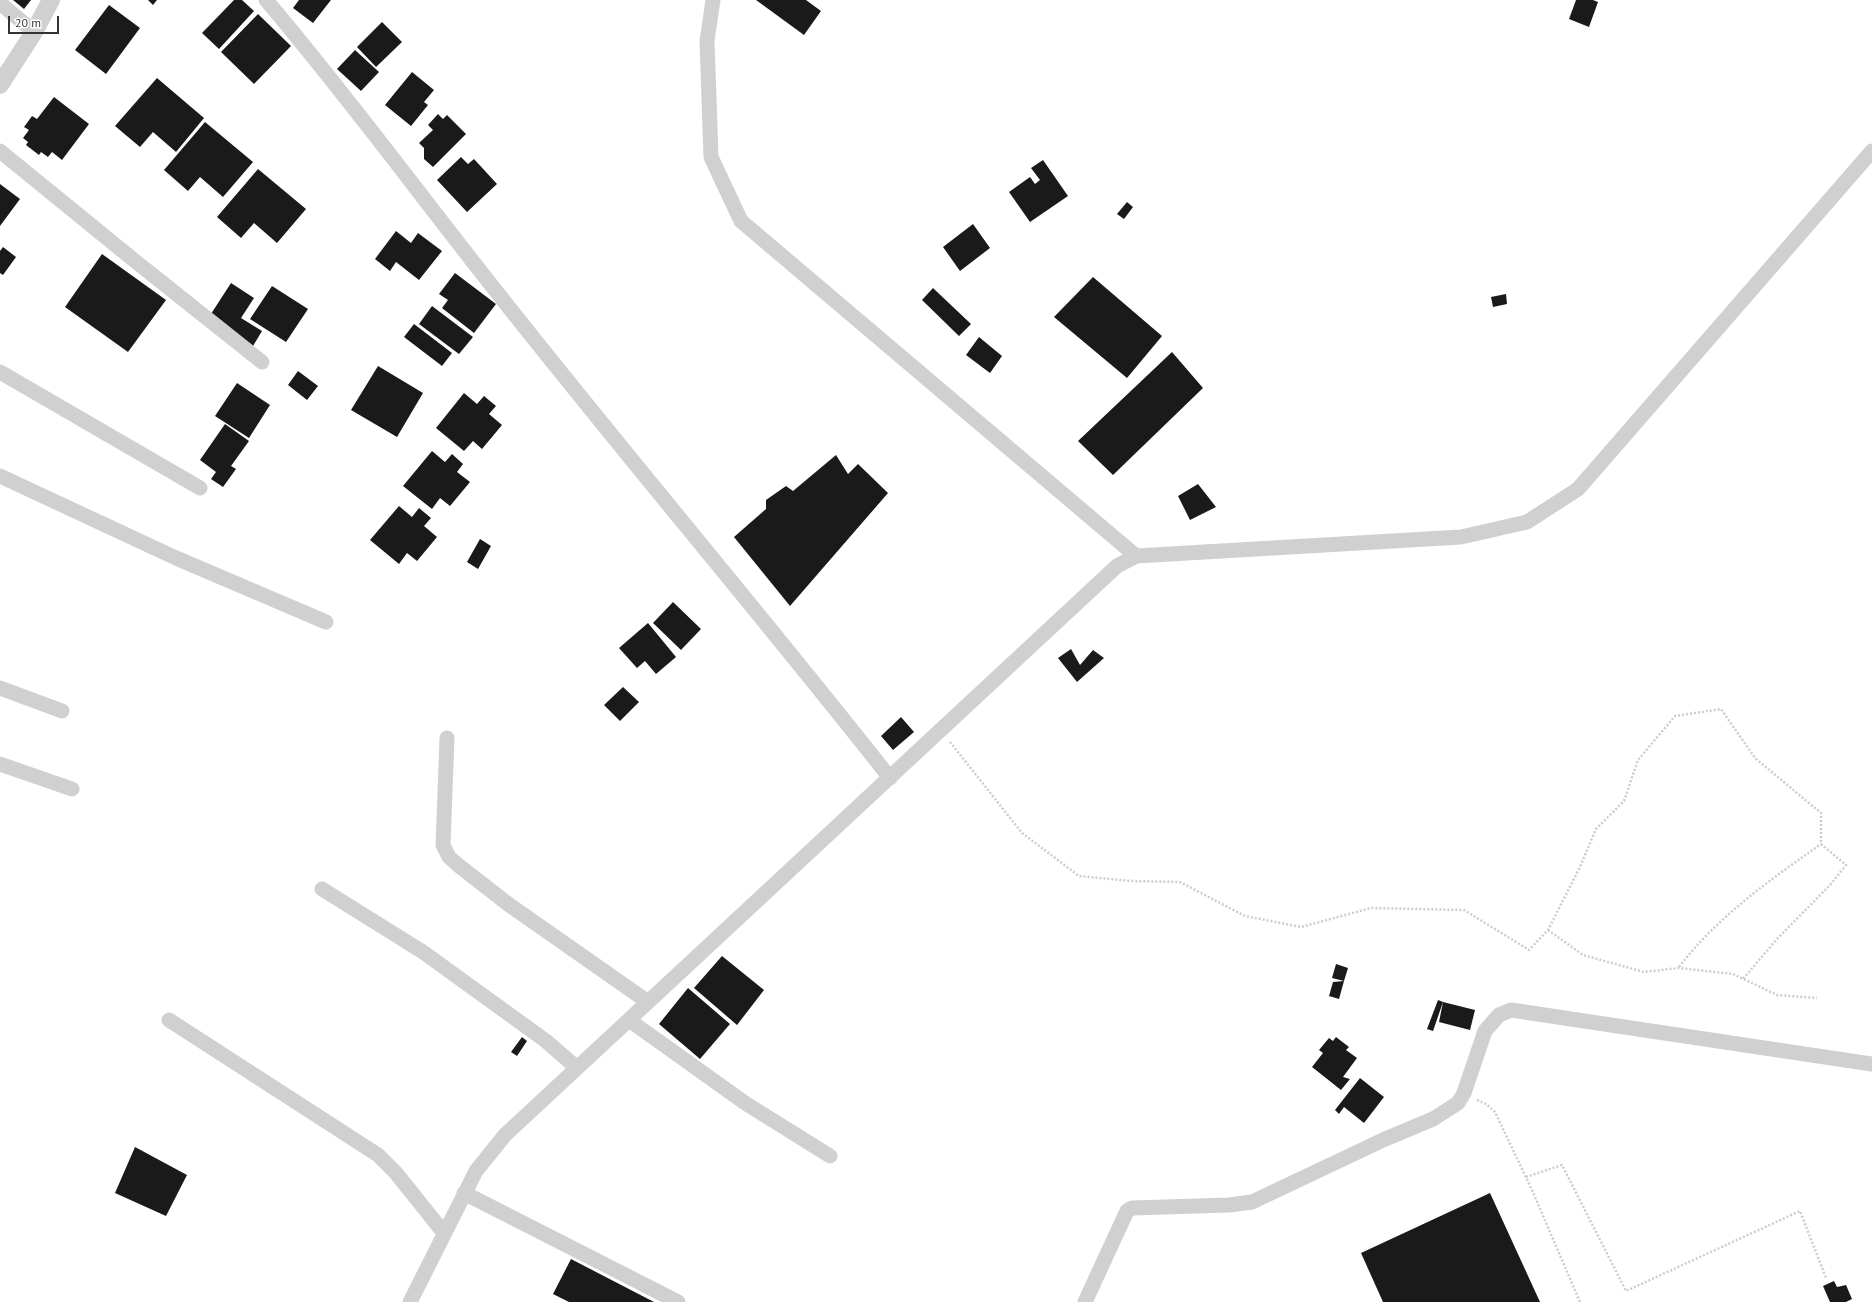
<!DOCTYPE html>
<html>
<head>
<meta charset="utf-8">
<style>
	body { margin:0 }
	#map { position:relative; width:1872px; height:1302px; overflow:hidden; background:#fff; font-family:"PT Sans",sans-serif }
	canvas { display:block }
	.scale { position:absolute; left:8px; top:16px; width:51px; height:18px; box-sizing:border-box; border:2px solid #333; border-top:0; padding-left:5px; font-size:12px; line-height:14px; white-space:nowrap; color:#333; -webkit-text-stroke:3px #fff; paint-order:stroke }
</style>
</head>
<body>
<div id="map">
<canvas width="1872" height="1302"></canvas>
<div class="scale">20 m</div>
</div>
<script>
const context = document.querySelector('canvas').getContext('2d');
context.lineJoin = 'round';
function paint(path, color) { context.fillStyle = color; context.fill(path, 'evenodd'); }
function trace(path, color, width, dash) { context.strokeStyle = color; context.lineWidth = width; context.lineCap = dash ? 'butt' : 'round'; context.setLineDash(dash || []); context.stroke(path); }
const building = new Path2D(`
	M13,0H31L24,9Z
	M148,0H157L153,5Z
	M234,0H242L254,11L219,49L202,33Z
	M299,0H331L313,23L293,8Z
	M756,0H806L821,11L804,35Z
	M1576,0H1593L1598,2L1589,27L1569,19Z
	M109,5L140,28L106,74L75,50Z
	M258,14L291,46L254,84L221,52Z
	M382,22L402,42L376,67L357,47Z
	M355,50L379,72L361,91L337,69Z
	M412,72L434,90L424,102L428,105L411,126L385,105Z
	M157,78L204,118L176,152L153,132L140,147L115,126Z
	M54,97L89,124L62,160L52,152L48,157L41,152L39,155L26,145L28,142L23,138L29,130L24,127L32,116L37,119Z
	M438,114L443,119L447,115L466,134L433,167L424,159V148L419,143L433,130L428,125Z
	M205,122L253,162L223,197L200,177L188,191L164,170Z
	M461,157L468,164L474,159L497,184L467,212L437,180Z
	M1043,160L1068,196L1030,222L1009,192L1030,177L1035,184L1040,180L1031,168Z
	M258,169L306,209L277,243L254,223L241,238L217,217Z
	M0,184L20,199L0,226Z
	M1127,202L1133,207L1124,219L1117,214Z
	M973,224L990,248L960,271L943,247Z
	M396,231L411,243L418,233L442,251L419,280L396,262L390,271L375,259Z
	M3,247L16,257L3,275L0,273V251Z
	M102,254L166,300L128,352L65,307Z
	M455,273L496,304L474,333L442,308L448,300L439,294Z
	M1093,277L1162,336L1127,378L1054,317Z
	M231,283L254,298L241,318L262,331L253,346L209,317Z
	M272,286L308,309L286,342L250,319Z
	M933,288L971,324L959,336L922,300Z
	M1506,294L1507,304L1493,307L1491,297Z
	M432,306L473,337L459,354L419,324Z
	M414,324L452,353L442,366L404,337Z
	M979,337L1002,356L990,373L966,355Z
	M1172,352L1203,388L1113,475L1078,441Z
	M378,366L423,393L397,437L351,410Z
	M298,371L318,386L307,400L288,385Z
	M237,383L270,405L249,438L215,416Z
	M464,393L477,404L484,396L496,406L489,414L502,425L482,449L473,441L464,451L436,428Z
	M225,424L249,441L231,466L236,469L223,487L211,479L216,472L200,460Z
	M432,451L445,462L452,454L463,464L457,472L470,482L450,506L440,498L432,509L403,486Z
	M836,455L848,474L858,464L888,493L790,606L734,537L766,509V500L786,486L793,491Z
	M1198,484L1216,507L1190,520L1178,496Z
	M399,506L412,517L419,508L431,518L424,526L437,537L417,561L407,553L399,564L370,540Z
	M480,539L491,546L478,569L467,562Z
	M673,602L701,629L681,650L653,623Z
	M648,623L676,657L656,674L645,661L637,668L619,648Z
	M1071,649L1080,665L1093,650L1104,658L1077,682L1058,658Z
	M623,687L639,702L620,721L604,705Z
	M901,717L914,732L893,750L881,736Z
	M722,956L764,990L737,1025L694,988Z
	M1336,964L1348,968L1344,981L1332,978Z
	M1344,981L1339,999L1329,996L1333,982Z
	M688,988L730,1024L700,1059L659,1024Z
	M1438,1000L1443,1002L1433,1031L1427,1029Z
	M1443,1002L1475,1010L1470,1030L1439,1022Z
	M522,1037L527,1041L517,1056L511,1052Z
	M1336,1037L1349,1047L1346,1050L1357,1058L1343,1077L1350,1079L1341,1090L1312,1067L1323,1053L1319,1050L1329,1038L1333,1041Z
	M1360,1078L1384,1097L1364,1123L1344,1107L1339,1114L1335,1110Z
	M135,1147L187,1175L166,1216L115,1193Z
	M1490,1193L1540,1302H1383L1361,1253Z
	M571,1259L654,1302H569L553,1294Z
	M1834,1281L1837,1287L1846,1285L1852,1299L1846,1302H1830L1823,1286Z`);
const path = new Path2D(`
	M950,742L1022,833L1079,876L1131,881L1180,882L1245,916L1301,927L1371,908L1464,910L1529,950L1548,930L1579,869L1596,829L1624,801L1638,760L1675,716L1721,709L1755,758L1821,813V844L1846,865L1831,884L1777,939L1743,979
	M1548,930L1583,955L1644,972L1679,968L1733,974L1777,995L1817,998
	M1679,967C1717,917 1770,880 1821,844
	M1477,1100L1486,1104L1495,1112L1532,1190L1580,1302
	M1526,1177L1562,1165L1626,1291L1800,1211L1826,1278`);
const minor = new Path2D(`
	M266,0C346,94 419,194 496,291C625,455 761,614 890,778
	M713,0L707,41L711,157L741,221L1136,556
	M0,3L34,32
	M0,151L135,261L262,362
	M0,372L200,488
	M0,476L176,558L326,622
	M0,688L62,711
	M447,738L443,845L449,857L458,865L508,904L648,1002
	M0,764L72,789
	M322,889L423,952L546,1041L577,1068
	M169,1020L378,1155L396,1173L444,1233
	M629,1020L745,1103L830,1156
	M464,1193L678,1302
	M410,1302L476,1171L505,1135L1117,566L1136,556L1461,537L1527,522L1578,489L1872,151
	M1085,1302L1127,1211L1132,1208L1229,1205L1252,1202L1383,1140L1433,1119L1458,1103L1464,1093L1485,1031L1499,1015L1511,1010L1872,1064`);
const tertiary = new Path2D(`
	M0,85L34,32L51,0`);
paint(building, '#1a1a1a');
trace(path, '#cdcdcd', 2.5, [2, 2]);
trace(minor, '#d0d0d0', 15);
trace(tertiary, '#d0d0d0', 18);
</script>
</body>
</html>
